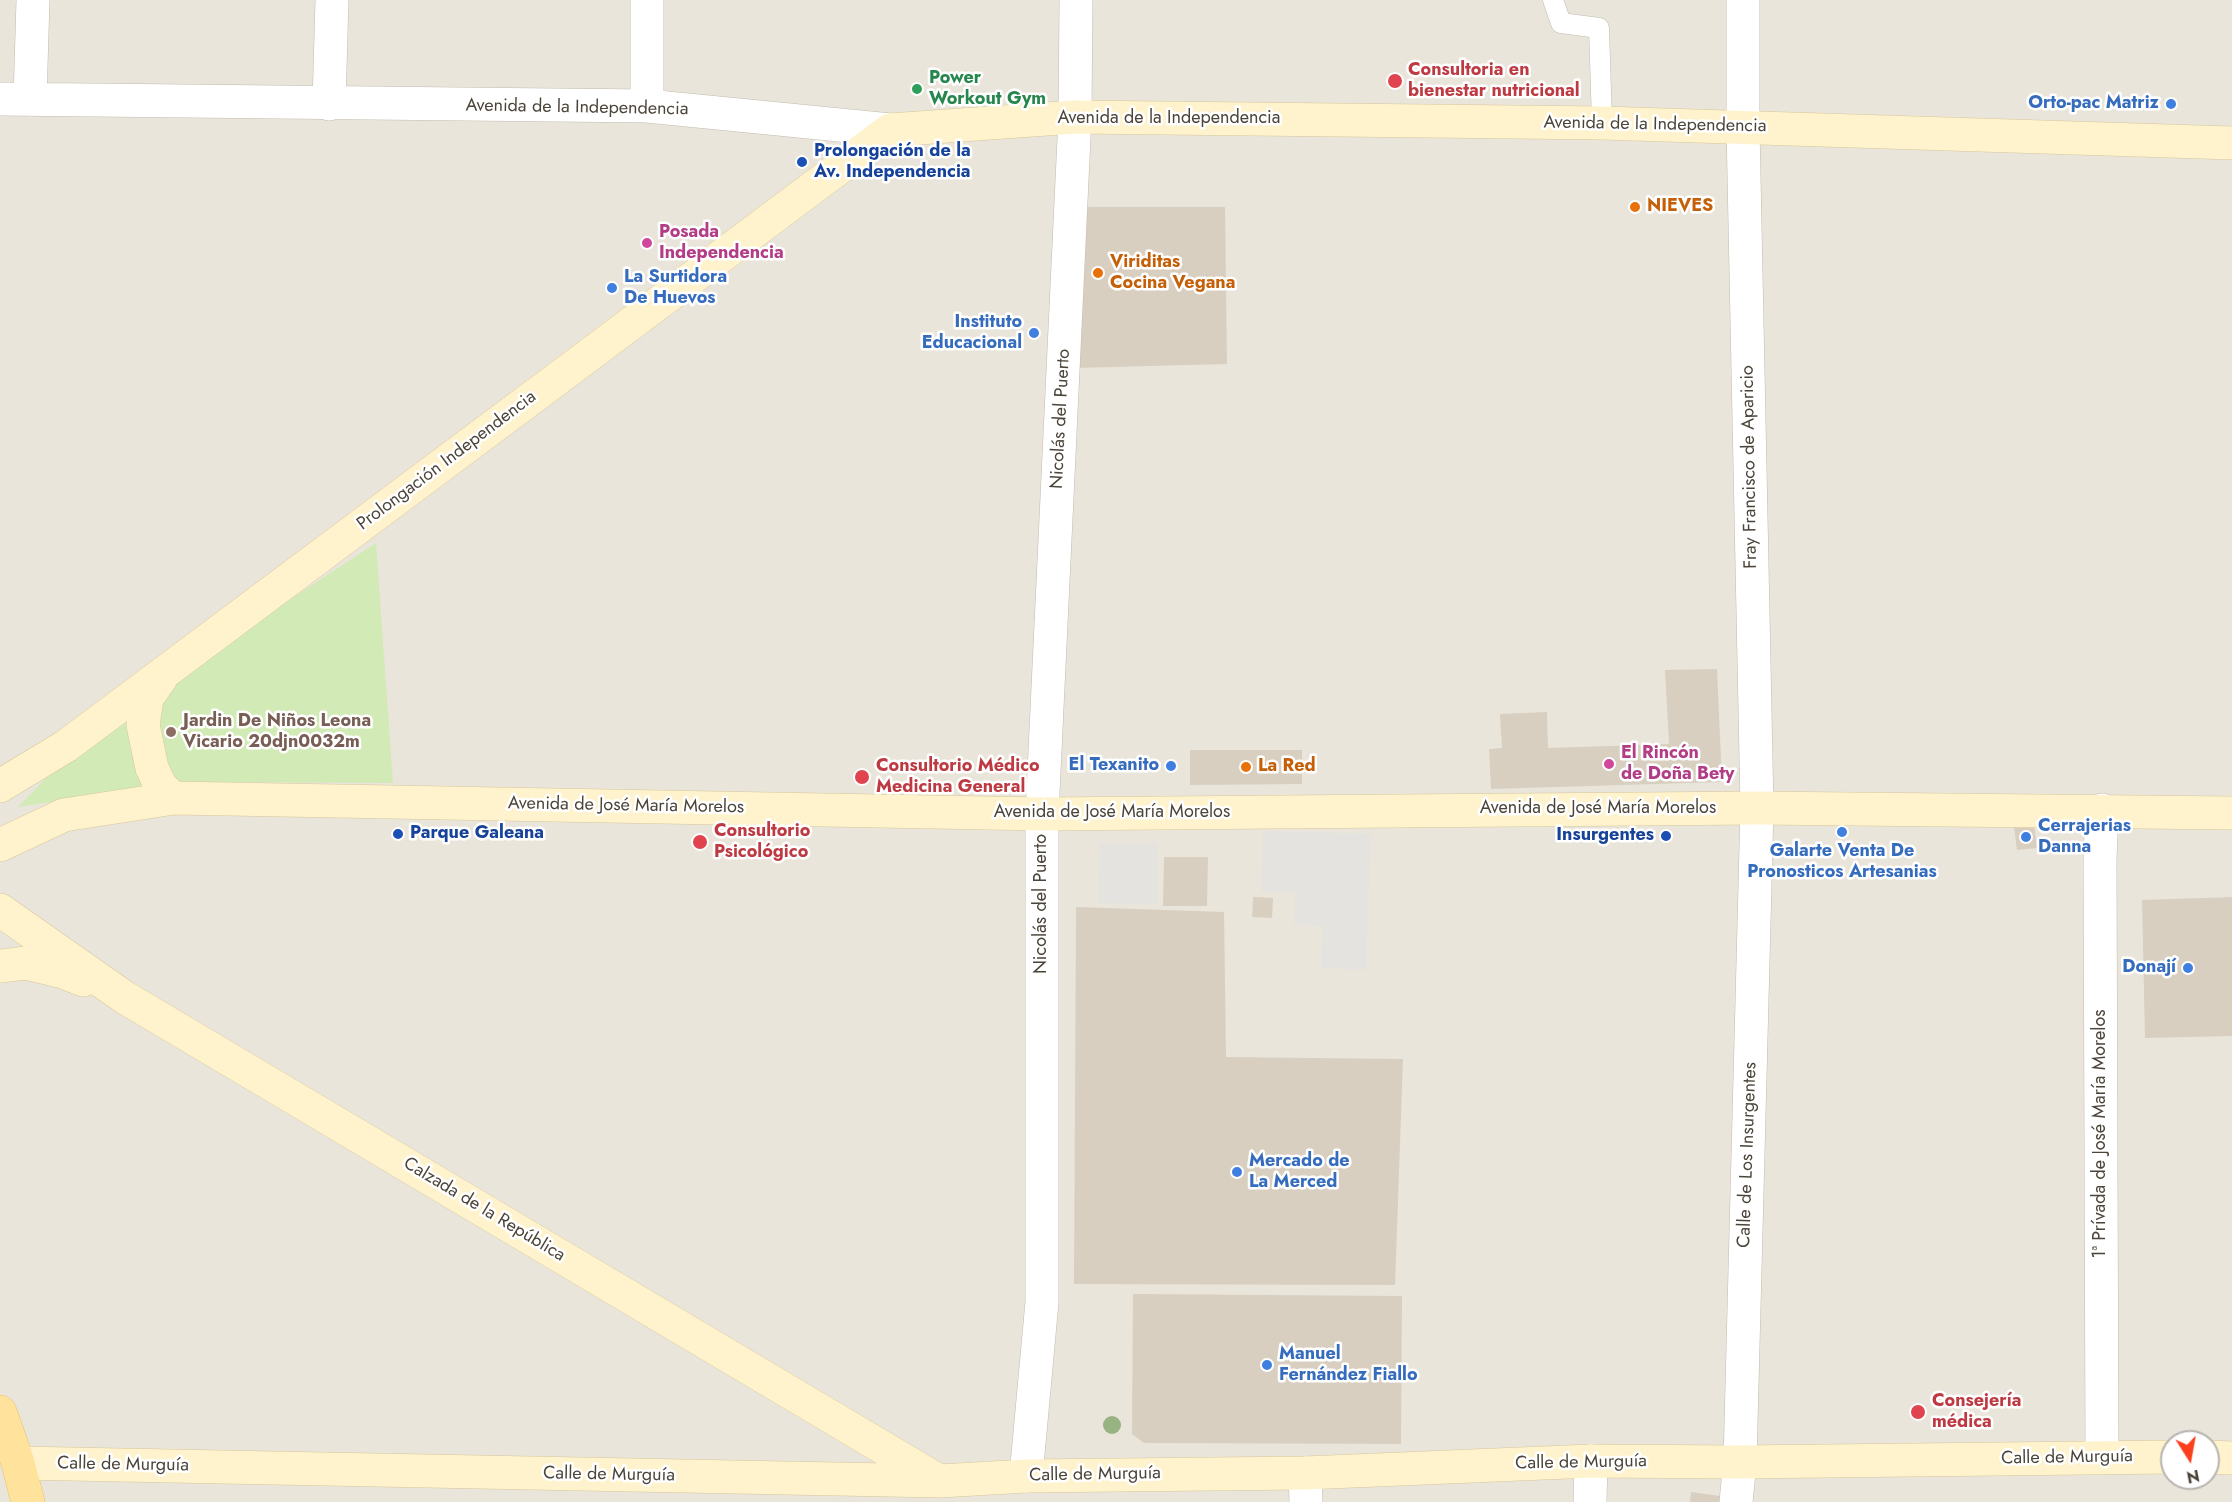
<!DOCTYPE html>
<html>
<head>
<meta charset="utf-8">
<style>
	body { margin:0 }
	#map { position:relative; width:2232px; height:1502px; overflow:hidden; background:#f6f3ec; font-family:Jost,sans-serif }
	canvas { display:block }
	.north { position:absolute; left:2160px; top:1430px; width:60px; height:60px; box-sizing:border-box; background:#fff; border:2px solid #b7b4b0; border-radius:50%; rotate:169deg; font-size:16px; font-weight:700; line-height:24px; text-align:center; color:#4b4439 }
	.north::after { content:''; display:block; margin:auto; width:21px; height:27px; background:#fc3f1d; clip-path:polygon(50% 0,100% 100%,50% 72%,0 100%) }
</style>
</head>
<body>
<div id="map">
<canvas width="2232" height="1502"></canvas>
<div class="north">N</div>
</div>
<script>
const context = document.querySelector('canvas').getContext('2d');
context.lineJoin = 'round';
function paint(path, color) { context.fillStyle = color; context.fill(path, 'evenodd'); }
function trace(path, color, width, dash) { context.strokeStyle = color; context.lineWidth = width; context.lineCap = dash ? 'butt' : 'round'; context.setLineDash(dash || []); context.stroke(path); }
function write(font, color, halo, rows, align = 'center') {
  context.font = font + ' Jost,sans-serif'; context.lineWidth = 5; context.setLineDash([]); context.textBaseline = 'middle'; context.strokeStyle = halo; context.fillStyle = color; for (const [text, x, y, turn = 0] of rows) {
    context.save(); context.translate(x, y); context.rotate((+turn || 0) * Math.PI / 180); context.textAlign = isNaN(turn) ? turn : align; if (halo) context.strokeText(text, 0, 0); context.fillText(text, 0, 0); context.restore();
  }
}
const residential = new Path2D(`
	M0,0H2232V1502H0ZM2172,1442H2208V1478H2172Z`);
const green = new Path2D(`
	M376,543L393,783L227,782L68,799L18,807L48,776L230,639Z`);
const parking = new Path2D(`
	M1263,831L1371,834L1366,970L1321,968L1323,926L1294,925L1295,893L1261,892Z
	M1100,843H1157V904L1098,903Z`);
const building = new Path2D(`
	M1078,207H1225L1227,364L1075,368Z
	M1717,669L1722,782L1491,789L1489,749L1502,748L1500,714L1547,712L1548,748L1669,744L1665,670Z
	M1190,750H1302V784L1190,785Z
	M2034,824L2037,848L2017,850L2014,827Z
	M1164,857H1208L1207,906H1163Z
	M1253,897L1273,898L1272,918L1252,917Z
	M2232,897V1036L2145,1038L2142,900Z
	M1076,907L1224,912L1226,1057L1403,1059L1395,1285L1074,1284Z
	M1133,1294L1402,1296L1401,1444L1144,1443L1132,1434Z
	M1691,1492L1720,1496V1502H1690Z`);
const lane = new Path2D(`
	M1553,0L1561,23L1599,28L1602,123`);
const street = new Path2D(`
	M0,99L647,106L890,130
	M30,100L33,0
	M329,104L332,0
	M647,106V0
	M2102,810L2100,860L2102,1457
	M1305,1473L1306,1502
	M1026,1476L1042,1302V814L1075,117L1076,0
	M1590,1502L1591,1461
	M1736,1502L1740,1462L1757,808L1743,127V0`);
const secondary = new Path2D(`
	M161,678L147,698L143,725L152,768L161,787L174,798
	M0,786L66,746L890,130L1075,117L1602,123L2232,143
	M0,845L64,815L174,798L1042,814L1757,808L2232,813
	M0,910L124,997L939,1481
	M0,966L26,963L63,972L83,980
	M2208,1457L2232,1458
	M18,1463L940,1481L1026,1476L1305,1473L1591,1461L1740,1462L2172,1457`);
const primary = new Path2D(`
	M0,1412L18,1463L28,1502`);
const trees = [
	[1112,1425]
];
const markers = [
	[1395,81,8,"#e0444e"],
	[917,89,6,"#2e9e5b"],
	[2171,104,6,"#3f7fe0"],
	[802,162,6,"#1a4fb4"],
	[1635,207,6,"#e8710a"],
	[647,243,6,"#d1479c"],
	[1098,273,6,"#e8710a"],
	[612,288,6,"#3f7fe0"],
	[1034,333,6,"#3f7fe0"],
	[171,732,6,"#8d6e63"],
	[1609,764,6,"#d1479c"],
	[1171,766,6,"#3f7fe0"],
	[1246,767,6,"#e8710a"],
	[862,777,8,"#e0444e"],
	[1842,832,6,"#3f7fe0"],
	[398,834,6,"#1a4fb4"],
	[1666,836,6,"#1a4fb4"],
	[2026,837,6,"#3f7fe0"],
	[700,842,8,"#e0444e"],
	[2188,968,6,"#3f7fe0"],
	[1237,1172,6,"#3f7fe0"],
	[1267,1365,6,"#3f7fe0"],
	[1918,1412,8,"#e0444e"]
];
const healthNames = [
	["Consultoria en",1408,71],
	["bienestar nutricional",1408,92],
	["Consultorio Médico",876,767],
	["Medicina General",876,788],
	["Consultorio",714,832],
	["Psicológico",714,853],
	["Consejería",1932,1402],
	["médica",1932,1423]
];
const leisureNames = [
	["Power",929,79],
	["Workout Gym",929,100]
];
const shopNames = [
	["Orto-pac Matriz",2159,104],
	["La Surtidora",624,278,"left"],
	["De Huevos",624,299,"left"],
	["Instituto",1022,323],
	["Educacional",1022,344],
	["El Texanito",1159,766],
	["Cerrajerias",2038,827,"left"],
	["Danna",2038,848,"left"],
	["Galarte Venta De",1842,852,"center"],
	["Pronosticos Artesanias",1842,873,"center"],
	["Donají",2176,968],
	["Mercado de",1249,1162,"left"],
	["La Merced",1249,1183,"left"],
	["Manuel",1279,1355,"left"],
	["Fernández Fiallo",1279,1376,"left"]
];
const streetNames = [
	["Avenida de la Independencia",577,108,1],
	["Avenida de la Independencia",1169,119],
	["Avenida de la Independencia",1655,125,1],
	["Nicolás del Puerto",1061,419,-87],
	["Prolongación Independencia",447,461,-37],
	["Fray Francisco de Aparicio",1750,467,-91],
	["Avenida de José María Morelos",626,806,1],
	["Avenida de José María Morelos",1598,809],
	["Avenida de José María Morelos",1112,813],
	["Nicolás del Puerto",1042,904,-90],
	["1ª Prívada de José María Morelos",2101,1134,-90],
	["Calle de Los Insurgentes",1748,1155,-88],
	["Calzada de la República",484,1210,31],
	["Calle de Murguía",2067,1458,-1],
	["Calle de Murguía",1581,1463,-1],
	["Calle de Murguía",123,1465,1],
	["Calle de Murguía",609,1475,1],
	["Calle de Murguía",1095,1475,-1]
];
const transitNames = [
	["Prolongación de la",814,152],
	["Av. Independencia",814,173],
	["Parque Galeana",410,834],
	["Insurgentes",1654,836,"right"]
];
const foodNames = [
	["NIEVES",1647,207],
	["Viriditas",1110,263],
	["Cocina Vegana",1110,284],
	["La Red",1258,767]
];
const hotelNames = [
	["Posada",659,233],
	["Independencia",659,254],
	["El Rincón",1621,754],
	["de Doña Bety",1621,775]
];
const educationNames = [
	["Jardin De Niños Leona",183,722],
	["Vicario 20djn0032m",183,743]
];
paint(residential, '#eae5da');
paint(green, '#d2eab5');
paint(parking, '#e5e3e0');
paint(building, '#d8cfc1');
trace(lane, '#c2bbae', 21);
trace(street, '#c2bbae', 34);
trace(secondary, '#d6c79b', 34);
trace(primary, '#e6c16a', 34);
trace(lane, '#fff', 20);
trace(street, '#fff', 33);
trace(secondary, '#fff3cd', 33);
trace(primary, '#ffe39c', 33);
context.fillStyle = '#97b381';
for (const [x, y] of trees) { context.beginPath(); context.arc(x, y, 9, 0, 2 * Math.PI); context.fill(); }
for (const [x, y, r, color] of markers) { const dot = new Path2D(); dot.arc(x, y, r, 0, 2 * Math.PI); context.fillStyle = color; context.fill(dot); trace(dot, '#fff', 2); }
write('bold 18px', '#be3a42', '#fff', healthNames, 'left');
write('bold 18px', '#27864d', '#fff', leisureNames, 'left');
write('bold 18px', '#366cbe', '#fff', shopNames, 'right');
write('18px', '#4b4439', '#fff', streetNames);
write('bold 18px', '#164399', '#fff', transitNames, 'left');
write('bold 18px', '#c56008', '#fff', foodNames, 'left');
write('bold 18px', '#b23c85', '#fff', hotelNames, 'left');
write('bold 18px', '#785e54', '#fff', educationNames, 'left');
</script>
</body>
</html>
